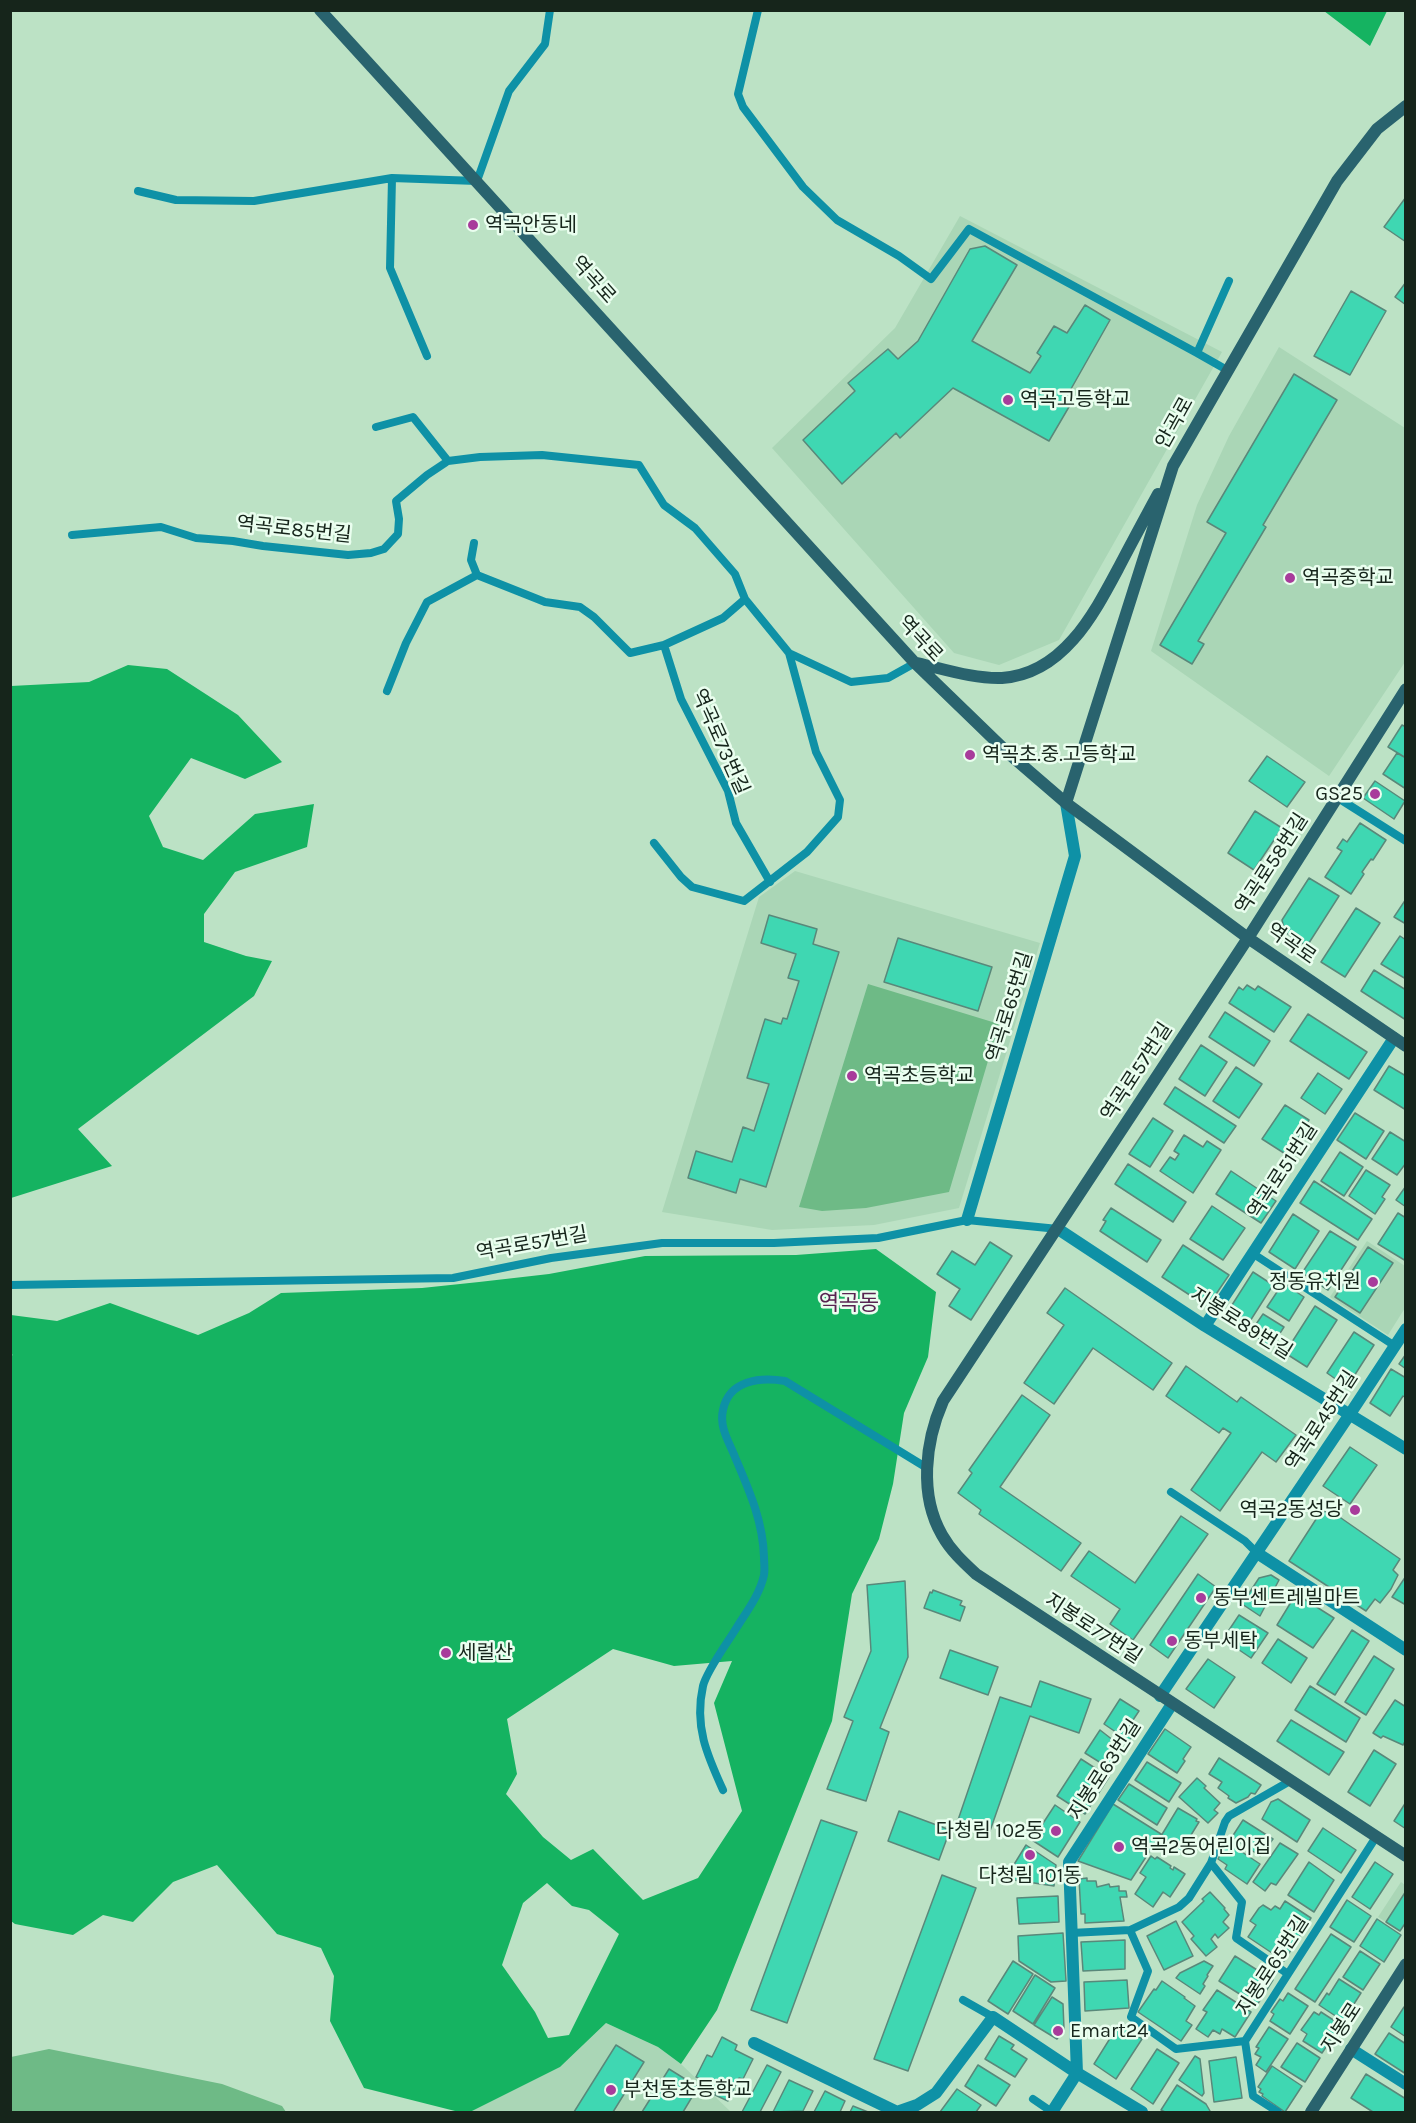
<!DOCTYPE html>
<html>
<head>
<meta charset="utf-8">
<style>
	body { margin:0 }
	#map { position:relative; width:1416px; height:2123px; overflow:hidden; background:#bce2c5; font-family:Karla,sans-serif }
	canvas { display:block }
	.frame { position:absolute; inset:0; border:12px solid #16251b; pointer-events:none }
</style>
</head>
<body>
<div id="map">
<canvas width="1416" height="2123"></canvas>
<div class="frame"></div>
</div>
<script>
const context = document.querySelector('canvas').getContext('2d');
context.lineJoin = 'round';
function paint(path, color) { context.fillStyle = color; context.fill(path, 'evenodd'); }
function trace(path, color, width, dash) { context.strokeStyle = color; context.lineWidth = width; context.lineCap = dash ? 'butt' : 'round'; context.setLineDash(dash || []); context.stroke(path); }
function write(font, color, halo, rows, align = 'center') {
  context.font = font + ' Karla,"Noto Sans KR",sans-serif'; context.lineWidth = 5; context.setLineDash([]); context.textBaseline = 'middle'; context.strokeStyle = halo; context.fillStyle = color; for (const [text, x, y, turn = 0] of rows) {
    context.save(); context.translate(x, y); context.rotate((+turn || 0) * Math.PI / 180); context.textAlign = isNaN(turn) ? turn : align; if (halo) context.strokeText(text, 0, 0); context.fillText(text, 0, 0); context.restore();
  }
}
const built = new Path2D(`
	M960,216L1222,352L1059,640L999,665L954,653L772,448L895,328Z
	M1279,347L1405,428V662L1329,776L1151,651L1197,505L1229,436Z
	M795,871L1040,943L959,1208L874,1225L772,1230L662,1212L759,897Z
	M1367,1241L1405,1266V1308L1388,1335L1330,1297Z
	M1401,1882L1405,1885V1922L1400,1931L1378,1917Z
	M606,2023L658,2047L681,2064L731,2112H470L560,2067Z`);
const green = new Path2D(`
	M868,984L999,1024L949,1192L866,1208L822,1211L799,1207Z
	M49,2049L222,2084L282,2106L286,2112H11V2057Z`);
const forest = new Path2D(`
	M1324,11L1387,10V11L1370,46Z
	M128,665L167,669L238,715L282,762L245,779L191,758L149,816L163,847L203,860L255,814L314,804L307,847L235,872L204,914V942L246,956L272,961L254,996L78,1129L112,1166L11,1198V686L89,682Z
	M876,1249L936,1292L928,1357L904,1413L893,1484L879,1539L852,1594L832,1721L717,2010L681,2064L658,2047L606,2023L560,2067L470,2112H459L364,2088L330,2021L334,1976L321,1948L277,1934L217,1865L173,1882L133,1922L103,1915L73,1935L15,1924L11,1921L10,1356L13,1355L11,1354V1315L57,1321L110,1303L198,1335L249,1313L281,1293L422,1288L479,1282L549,1274L645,1256L796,1255ZM613,1649L674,1666L732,1661L714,1703L742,1811L698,1878L643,1900L593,1849L571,1860L543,1837L506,1794L517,1774L507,1719ZM547,1883L572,1906L589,1910L619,1934L569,2035L548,2038L535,2012L502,1965L523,1903Z`);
const building = new Path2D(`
	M1406,197V242L1384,227Z
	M985,246L1017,265L972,341L1030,373L1041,356L1037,353L1054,326L1067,333L1085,305L1110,320L1067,396L1073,400L1049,441L953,388L900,438L896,433L842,484L803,440L855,391L848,383L888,349L898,359L918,341L970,249Z
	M1406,282V305L1395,297Z
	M1351,291L1386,311L1350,375L1314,356Z
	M1294,374L1337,400L1263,525L1266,527L1198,641L1204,644L1192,664L1160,645L1226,533L1207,522Z
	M1402,725L1406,727V758L1388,747Z
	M1397,753L1406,758V789L1383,774Z
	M1267,756L1305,782L1287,807L1249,781Z
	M1375,781L1405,801L1394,819L1363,798Z
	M1255,811L1282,828L1254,870L1228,853Z
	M1360,823L1386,840L1373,860L1371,859L1362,872L1364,874L1351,894L1325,877L1342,851L1337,848L1343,839L1347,842Z
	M1309,878L1339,896L1307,946L1285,932L1282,920Z
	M1406,899V924L1394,917Z
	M1356,908L1380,923L1345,977L1321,962Z
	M769,915L817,929L813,944L839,952L766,1187L740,1179L736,1193L688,1178L696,1151L732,1162L743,1127L754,1131L769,1084L747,1078L765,1019L781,1024L783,1018L787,1019L799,981L788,978L796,954L761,943Z
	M1400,936L1406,940V979L1381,964Z
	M898,938L992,967L978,1011L884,982Z
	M1374,970L1406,990V1020L1361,991Z
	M1247,985L1255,990L1258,986L1291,1007L1274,1032L1229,1003L1239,987L1243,990Z
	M1225,1012L1270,1041L1254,1066L1209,1037Z
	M1308,1014L1367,1052L1349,1079L1290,1041Z
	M1201,1045L1227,1062L1205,1096L1179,1079Z
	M1389,1066L1406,1076V1110L1374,1090Z
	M1236,1067L1262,1084L1239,1118L1213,1101Z
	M1318,1073L1342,1089L1325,1114L1301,1098Z
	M1175,1087L1236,1126L1224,1143L1164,1104Z
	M1285,1105L1309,1120L1287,1155L1262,1139Z
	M1355,1113L1384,1131L1366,1159L1337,1140Z
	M1153,1118L1173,1131L1150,1167L1129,1154Z
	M1390,1132L1406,1142V1163L1397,1175L1372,1159Z
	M1184,1135L1203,1147L1207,1141L1221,1150L1193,1193L1160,1171L1170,1157L1175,1160L1179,1154L1174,1151Z
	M1340,1152L1363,1167L1344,1196L1321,1181Z
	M1128,1164L1186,1202L1173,1222L1115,1184Z
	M1366,1170L1390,1185L1382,1197L1385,1199L1375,1214L1349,1196Z
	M1231,1171L1276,1201L1261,1223L1216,1194Z
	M1314,1181L1372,1219L1358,1240L1300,1203Z
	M1406,1186V1207L1396,1200Z
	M1212,1206L1245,1228L1223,1260L1190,1239Z
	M1111,1208L1161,1240L1147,1262L1100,1231L1106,1221L1103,1220Z
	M1398,1213L1406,1218V1261L1378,1244Z
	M1293,1214L1319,1231L1295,1269L1269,1252Z
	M1330,1231L1356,1247L1328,1290L1302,1273Z
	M990,1242L1012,1256L971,1320L949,1306L960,1289L937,1274L952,1251L975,1265Z
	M1183,1245L1229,1275L1212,1300L1202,1303L1162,1277Z
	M1368,1247L1393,1263L1360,1313L1335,1297Z
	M1253,1272L1273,1285L1245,1329L1225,1316Z
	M1283,1283L1304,1297L1289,1321L1267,1307Z
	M1065,1288L1172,1363L1153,1390L1093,1348L1054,1404L1024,1383L1064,1325L1047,1313Z
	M1315,1306L1337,1320L1307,1367L1285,1353Z
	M1263,1314L1284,1327L1271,1347L1250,1333Z
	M1354,1332L1374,1345L1347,1387L1327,1373Z
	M1406,1354V1369L1399,1364Z
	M1186,1366L1237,1402L1241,1397L1296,1435L1276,1462L1262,1452L1220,1511L1191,1490L1231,1433L1223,1428L1219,1433L1166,1396Z
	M1391,1369L1406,1378V1398L1403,1396L1390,1416L1370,1403Z
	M1022,1395L1050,1415L1000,1487L1081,1543L1061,1571L979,1514L981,1510L958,1493L972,1473L969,1470Z
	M1350,1447L1377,1465L1350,1504L1323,1486Z
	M1328,1509L1400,1559L1393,1570L1398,1575L1391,1589L1380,1603L1375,1599L1366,1611L1289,1561L1322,1510L1326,1512Z
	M1181,1516L1208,1534L1133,1640L1110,1624L1120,1609L1071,1576L1089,1551L1135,1583Z
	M1198,1574L1216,1587L1168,1658L1150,1645Z
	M1271,1575L1279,1580L1260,1616L1242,1604L1259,1578Z
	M1406,1576V1605L1392,1597Z
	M905,1581L908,1657L880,1728L889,1732L866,1801L827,1789L853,1721L844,1717L871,1651L867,1585Z
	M933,1590L962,1601L960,1605L965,1607L960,1621L924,1608L930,1592L932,1593Z
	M1296,1594L1334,1618L1313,1648L1277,1625Z
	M1239,1615L1268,1633L1251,1658L1223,1639Z
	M1352,1630L1369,1641L1335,1695L1317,1684Z
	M1278,1639L1307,1658L1291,1683L1262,1663Z
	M950,1650L998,1667L988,1695L940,1678Z
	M1374,1656L1394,1669L1366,1715L1345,1702Z
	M1208,1659L1235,1677L1214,1708L1186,1689Z
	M1040,1681L1091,1699L1079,1733L1030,1716L990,1831L958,1820L1000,1697L1031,1707Z
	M1310,1686L1360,1718L1346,1742L1295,1710Z
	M1120,1699L1139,1711L1129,1726L1136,1730L1129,1741L1104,1724Z
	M1395,1700L1406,1707V1740L1403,1745L1383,1736L1381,1738L1373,1733Z
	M1291,1720L1344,1752L1329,1775L1277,1741Z
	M1165,1729L1191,1747L1183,1759L1185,1761L1177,1773L1148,1754Z
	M1100,1730L1118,1744L1112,1753L1117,1756L1109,1768L1085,1753Z
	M1374,1750L1396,1764L1370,1806L1348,1792Z
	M1219,1758L1261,1785L1255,1794L1251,1793L1248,1797L1236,1803L1228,1798L1229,1796L1218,1788L1222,1782L1209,1774Z
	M1081,1759L1109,1777L1085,1814L1057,1796Z
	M1147,1762L1181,1783L1169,1802L1135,1780Z
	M1197,1778L1206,1786L1204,1788L1220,1803L1214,1810L1218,1813L1208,1823L1179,1797Z
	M1129,1784L1167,1808L1157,1825L1118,1800Z
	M1278,1799L1310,1820L1297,1842L1262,1819L1271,1802Z
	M1406,1802V1829L1394,1821Z
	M1113,1804L1161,1834L1131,1880L1078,1861Z
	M1055,1805L1080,1822L1058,1857L1032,1840Z
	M1178,1808L1197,1819L1196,1821L1199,1822L1180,1853L1158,1841Z
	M899,1811L950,1830L939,1860L888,1841Z
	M821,1820L857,1832L787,2023L751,2010Z
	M1243,1820L1273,1839L1260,1856L1232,1837Z
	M1323,1828L1356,1850L1341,1873L1308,1851Z
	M1227,1842L1260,1864L1247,1884L1225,1869L1227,1865L1218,1859Z
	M1280,1843L1298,1854L1276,1885L1271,1883L1265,1891L1253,1882Z
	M1026,1845L1056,1865L1054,1886L1014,1880L1010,1876V1871Z
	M1151,1856L1155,1859L1157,1857L1171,1866L1170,1868L1173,1870L1174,1867L1185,1874L1170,1897L1163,1892L1153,1907L1135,1894L1146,1877L1140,1873Z
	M1309,1862L1334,1880L1314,1912L1288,1895Z
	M1375,1862L1393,1874L1370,1909L1352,1897Z
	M942,1875L976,1888L908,2071L874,2059Z
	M1087,1878V1881H1096L1097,1887L1109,1884L1110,1887L1119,1886V1891H1126L1127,1897H1120L1124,1921L1085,1923V1914H1081L1079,1879Z
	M1406,1891V1922L1400,1931L1386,1922Z
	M1210,1892L1225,1908L1224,1909L1229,1915L1223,1922L1229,1928L1218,1938L1215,1934L1211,1939L1217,1947L1206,1956L1191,1939L1194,1936L1182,1922L1204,1901L1202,1899Z
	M1058,1896L1059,1922L1019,1924L1017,1898Z
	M1347,1900L1371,1916L1354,1942L1330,1927Z
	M1285,1901L1311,1918L1284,1961L1248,1937L1256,1925L1250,1921L1259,1908L1263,1905L1271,1910L1275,1906L1280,1909Z
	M1377,1919L1401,1935L1384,1962L1360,1946Z
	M1176,1921L1193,1956L1164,1970L1147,1936Z
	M1063,1933L1066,1981L1051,1982L1019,1961L1018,1936Z
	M1331,1934L1351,1947L1315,2002L1295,1989Z
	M1125,1940V1969L1083,1971L1081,1942Z
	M1360,1951L1380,1964L1363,1990L1343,1977Z
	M1235,1956L1273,1980L1257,2005L1219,1981Z
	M1013,1961L1033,1974L1008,2014L988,2001Z
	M1204,1961L1213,1966L1207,1975L1208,1976L1203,1984L1205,1986L1200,1994L1176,1978L1180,1973Z
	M1035,1975L1055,1988L1033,2024L1013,2011Z
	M1339,1979L1361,1993L1343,2021L1319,2005L1327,1993L1329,1995Z
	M1127,1980L1129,2008L1085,2011L1084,1982Z
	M1162,1981L1185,1997L1184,1998L1195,2006L1186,2021L1192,2025L1181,2041L1138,2012L1154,1989L1156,1990Z
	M1217,1990L1251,2012L1235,2037L1222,2029L1220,2034L1213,2030L1208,2037L1196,2029L1207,2012L1203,2010Z
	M1288,1993L1308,2006L1290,2034L1270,2021L1274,2014L1271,2012L1280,1999L1283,2001Z
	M1052,1997L1063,2004L1064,2029L1057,2039L1034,2025Z
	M1404,2007L1406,2008V2037L1391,2027Z
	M1314,2012L1319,2015L1321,2012L1341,2025L1322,2053L1303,2041L1307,2034L1301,2030Z
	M1119,2024L1142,2039L1116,2079L1094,2064Z
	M1269,2027L1288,2039L1266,2072L1256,2065L1261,2057L1255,2054L1259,2048L1256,2047Z
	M1389,2033L1406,2044V2074L1375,2054Z
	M999,2036L1014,2045L1011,2049L1027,2059L1015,2077L985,2059Z
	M722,2037L737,2045L735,2050L753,2059L743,2079L739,2078L728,2101L715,2095L716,2093L703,2084L705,2081L696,2077L707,2055L712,2057Z
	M1297,2043L1320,2058L1305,2082L1281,2067Z
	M616,2045L644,2062L613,2112H574Z
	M1157,2049L1179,2063L1153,2104L1131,2089Z
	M1195,2056L1200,2059L1204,2093L1202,2096L1179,2080Z
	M1236,2057L1242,2098L1214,2102L1209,2061Z
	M767,2065L781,2072L760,2112H742Z
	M978,2065L1010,2085L996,2106L965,2086Z
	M1272,2066L1302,2086L1285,2112L1262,2096L1263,2094L1259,2092L1261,2089L1258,2087Z
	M669,2069L698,2087L683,2112H642Z
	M1366,2074L1406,2099V2112H1373L1351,2098Z
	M789,2080L813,2091L803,2111L773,2112Z
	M1177,2085L1206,2104L1210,2111L1209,2112H1165L1161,2110Z
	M957,2089L981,2105L976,2112H940Z
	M825,2091L845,2101L840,2112H814Z
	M853,2106L868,2112H850Z`);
const lane = new Path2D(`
	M758,10L738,94L743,107L803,187L837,220L899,256L931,279L969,229L1197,353L1229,281
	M392,178L390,268L427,356
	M138,191L176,200L254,201L392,178L477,181L509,91L545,44L550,10
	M1197,353L1227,370
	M376,427L413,417L448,461
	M72,535L161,527L196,538L233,541L263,546L348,555L371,553L384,549L398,534L399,519L396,501L427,475L448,461L480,457L542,455L639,465L664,505L695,528L735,574L745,599L789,653L851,682L888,678L915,663
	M474,543L471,560L477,575L545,602L580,607L594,617L630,653L664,645L723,618L745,599
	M664,645L681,699L728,791L736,823L770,882
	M387,691L406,643L427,602L477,575
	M1338,798L1406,841
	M654,843L681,877L692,887L744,901L807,852L838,817L840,800L816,752L789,653
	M1252,1253L1395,1346
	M10,1285L453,1278L551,1258L662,1243H774L878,1238L967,1220L1058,1229
	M1171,1492L1245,1541L1257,1553
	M723,1790C707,1755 694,1726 703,1686C707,1670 728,1642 737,1627C747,1611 760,1594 764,1575C765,1569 764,1562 764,1557C763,1521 749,1490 735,1457C729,1442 719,1427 723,1410C729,1380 760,1377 785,1381L927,1468
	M1211,1863L1242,1902L1236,1938L1288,1974
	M1130,1930L1148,1971L1131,2017L1176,2049L1245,2041
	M1071,1933L1130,1930L1179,1907L1189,1898L1211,1863L1225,1822L1229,1816L1290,1781
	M963,2000L993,2017
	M1033,2099L1052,2112
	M1278,2112L1253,2096L1245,2041L1376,1837`);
const street = new Path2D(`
	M967,1220L1075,856L1066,803
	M1058,1229L1205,1326L1406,1449
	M1205,1326L1394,1038
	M1257,1553L1406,1650
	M1160,1696L1350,1414L1406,1329
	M754,2043L897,2112L917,2105L936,2093L993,2017L1077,2073L1142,2112
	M1351,2049L1406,2084
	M1077,2073L1069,1862L1172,1704
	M1052,2112L1077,2073`);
const secondary = new Path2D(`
	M320,10L915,663L1008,753L1066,803L1248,938L1406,1046
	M917,663C944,669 974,679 1002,678C1063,674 1094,614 1119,567C1132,542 1145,518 1158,494
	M1406,689L1248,938L943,1401C925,1442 919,1495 942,1535C951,1551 963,1562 976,1574L1406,1856
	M1066,803L1173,466L1337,181L1377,129L1406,106
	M1311,2112L1406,1964`);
const markers = [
	[473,225,6,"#a83c9b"],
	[1008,400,6,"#a83c9b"],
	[1290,578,6,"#a83c9b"],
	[970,755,6,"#a83c9b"],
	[1375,794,6,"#a83c9b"],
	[852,1076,6,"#a83c9b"],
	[1373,1282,6,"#a83c9b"],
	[1355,1510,6,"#a83c9b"],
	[1201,1598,6,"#a83c9b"],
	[1172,1641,6,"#a83c9b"],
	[446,1653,6,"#a83c9b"],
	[1056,1831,6,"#a83c9b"],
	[1119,1847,6,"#a83c9b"],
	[1030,1855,6,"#a83c9b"],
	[1058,2031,6,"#a83c9b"],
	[611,2090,6,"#a83c9b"]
];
const poiNames = [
	["역곡안동네",485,225],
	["역곡고등학교",1020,400],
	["역곡중학교",1302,578],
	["역곡초.중.고등학교",982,755],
	["GS25",1363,794,"right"],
	["역곡초등학교",864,1076],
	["정동유치원",1361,1282,"right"],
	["역곡2동성당",1343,1510,"right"],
	["동부센트레빌마트",1213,1598],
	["동부세탁",1184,1641],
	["세럴산",458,1653],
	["다청림 102동",1044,1831,"right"],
	["역곡2동어린이집",1131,1847],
	["다청림 101동",1030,1876,"center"],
	["Emart24",1070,2031],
	["부천동초등학교",623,2090]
];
const streetNames = [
	["역곡로",593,280,48],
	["안곡로",1175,423,-61],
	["역곡로85번길",294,530,6],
	["역곡로",920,639,47],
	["역곡로73번길",720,742,66],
	["역곡로58번길",1272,864,-57],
	["역곡로",1291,944,35],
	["역곡로65번길",1010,1007,-73],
	["역곡로57번길",1137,1072,-57],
	["역곡로51번길",1283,1171,-57],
	["역곡로57번길",532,1244,-10],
	["지봉로89번길",1241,1324,32],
	["역곡로45번길",1322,1421,-57],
	["지봉로77번길",1093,1629,33],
	["지봉로63번길",1105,1770,-57],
	["지봉로65번길",1273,1966,-57],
	["지봉로",1342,2028,-57]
];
const quarterNames = [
	["역곡동",849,1304]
];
paint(built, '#aad6b6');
paint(green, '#6eba86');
paint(forest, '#15b361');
paint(building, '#3fd7b2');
trace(building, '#59887a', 1.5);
trace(lane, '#0e91a6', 8);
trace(street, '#0e91a6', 12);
trace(secondary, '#29636e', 12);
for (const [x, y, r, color] of markers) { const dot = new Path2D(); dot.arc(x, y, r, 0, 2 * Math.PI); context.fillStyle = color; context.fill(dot); trace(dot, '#eafeef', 2); }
write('20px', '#16251b', '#eafeef', poiNames, 'left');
write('20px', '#16251b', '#eafeef', streetNames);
write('22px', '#582351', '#eafeef', quarterNames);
</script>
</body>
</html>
